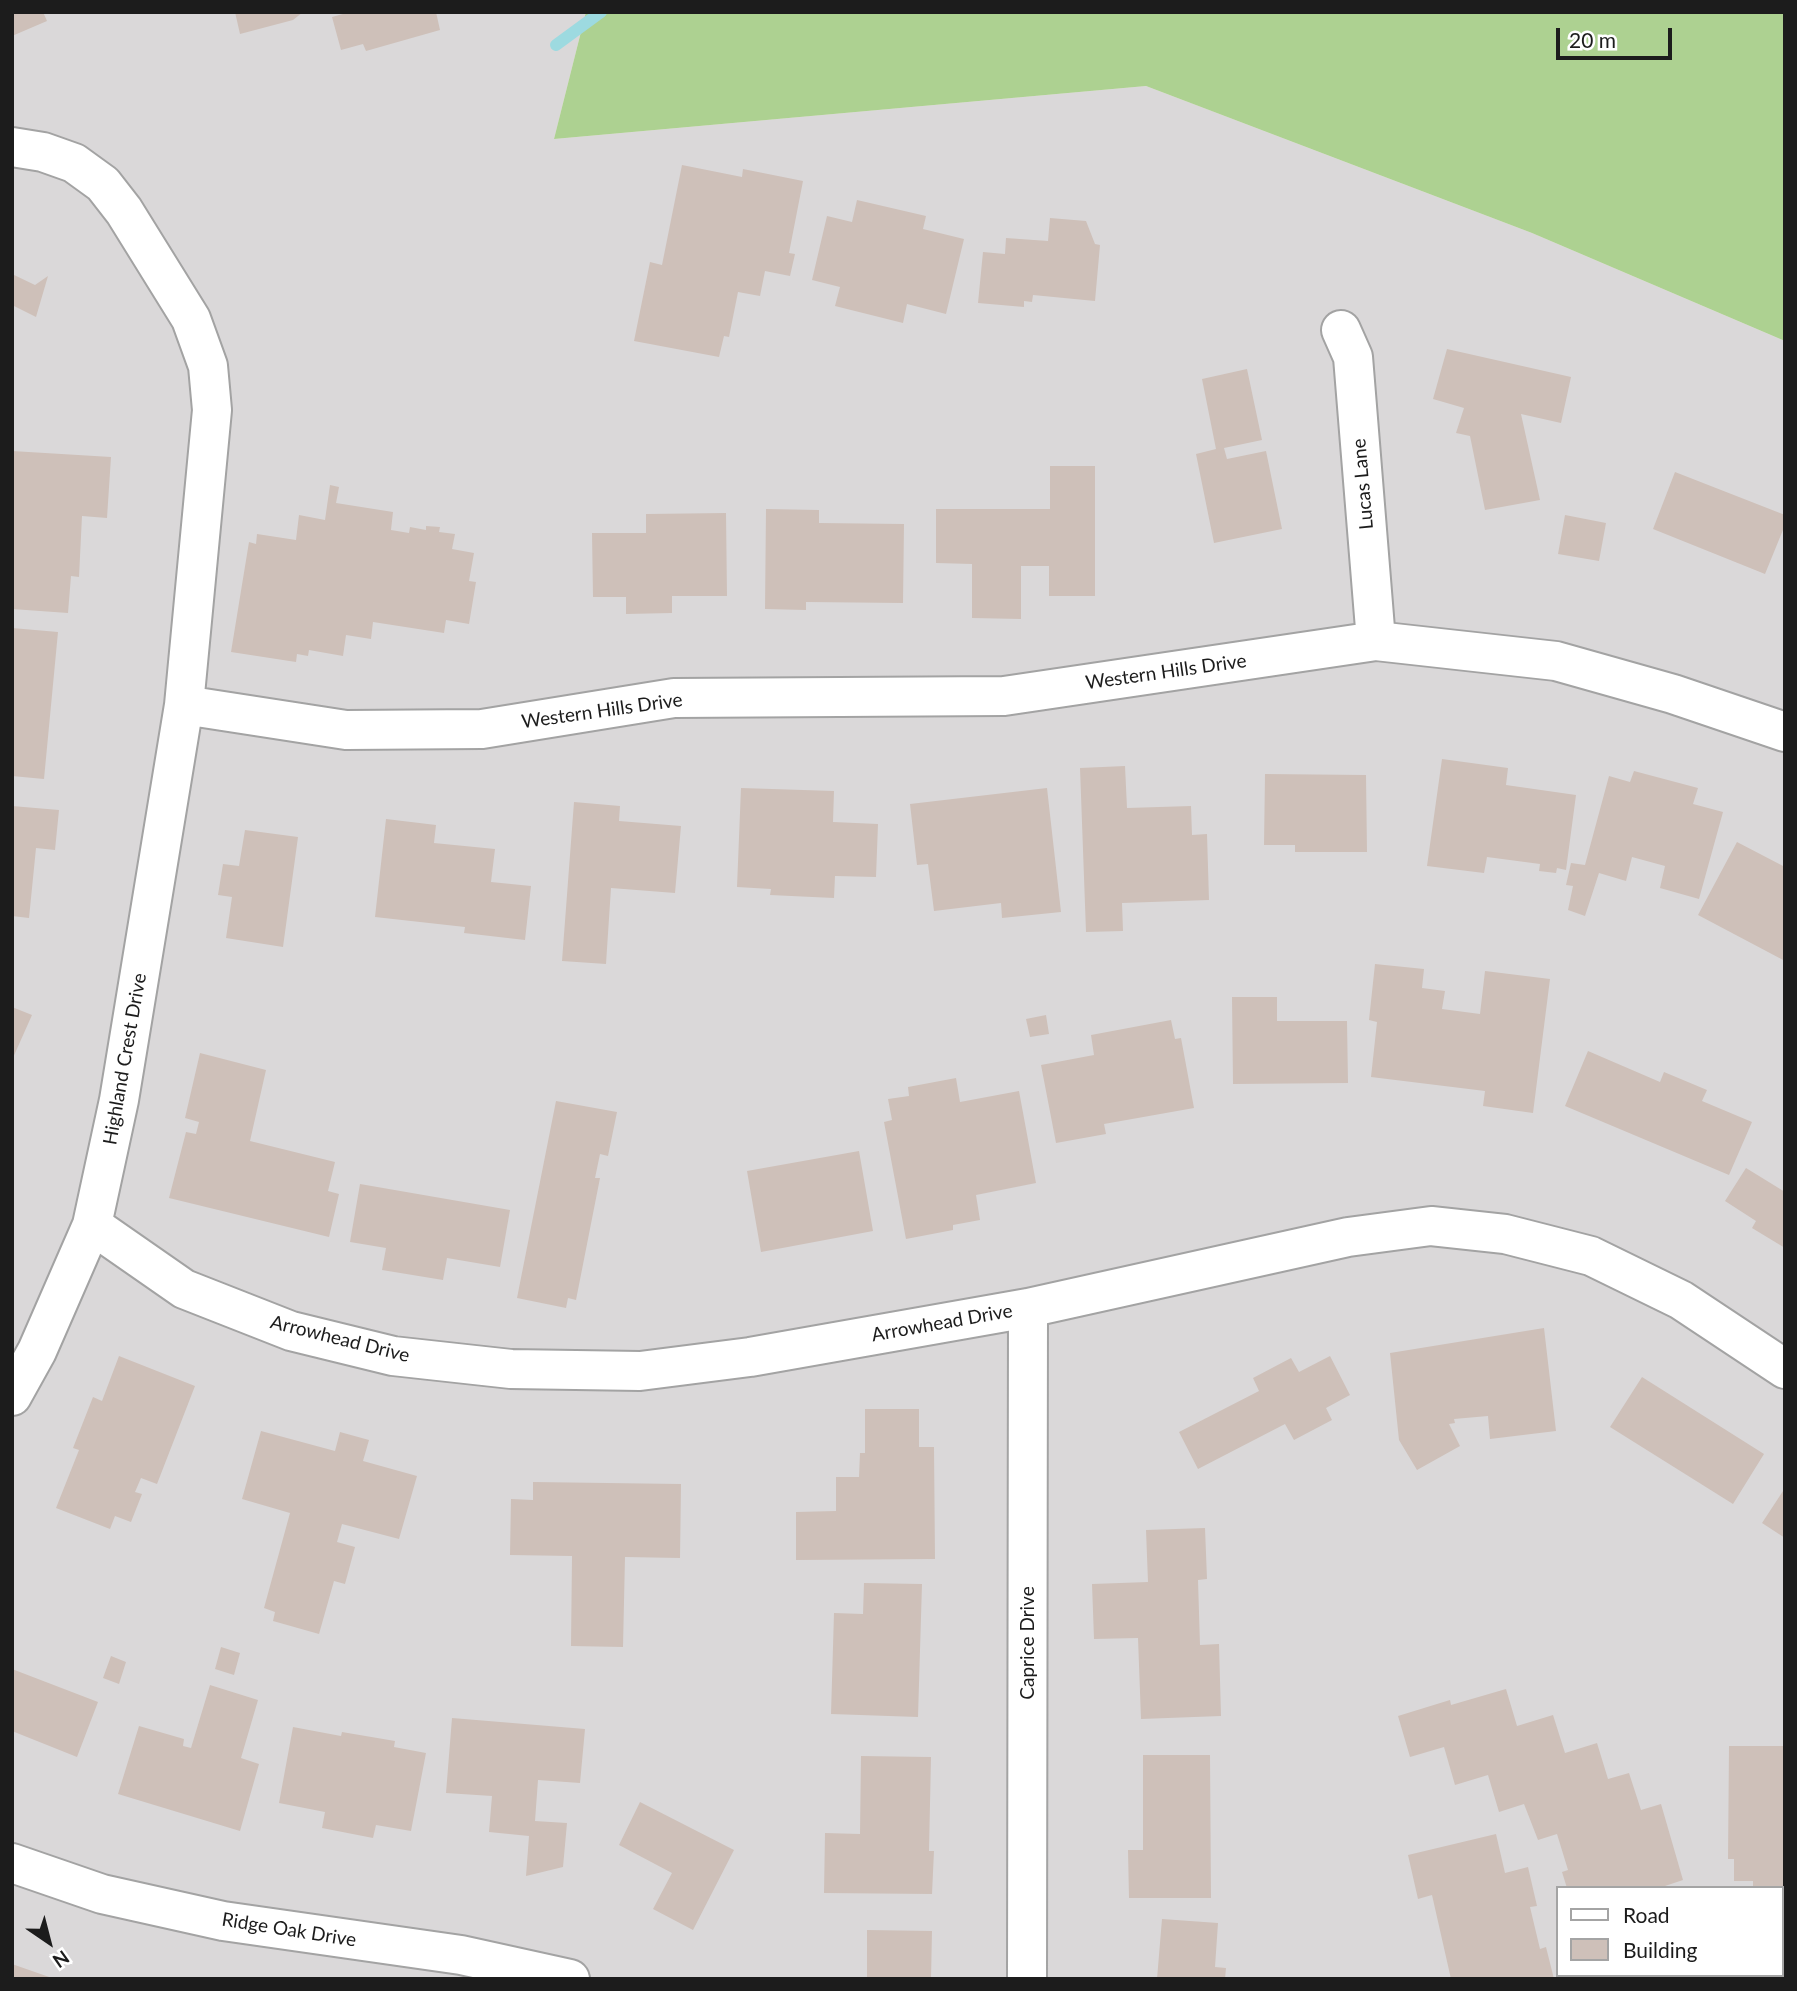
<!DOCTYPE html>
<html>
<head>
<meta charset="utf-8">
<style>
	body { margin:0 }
	#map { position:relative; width:1797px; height:1991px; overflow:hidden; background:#eee8e0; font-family:Lato,sans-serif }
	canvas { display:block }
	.frame { position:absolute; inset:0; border:14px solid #1c1c1c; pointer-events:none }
	.legend { position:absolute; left:1556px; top:1886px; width:228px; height:91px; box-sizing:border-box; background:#fff; border:2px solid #a4a4a4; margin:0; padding:9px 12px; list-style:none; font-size:21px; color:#1c1c1c }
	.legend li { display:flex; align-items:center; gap:14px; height:35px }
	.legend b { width:35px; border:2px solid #a4a4a4 }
	.north { position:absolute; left:14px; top:1907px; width:70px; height:70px; -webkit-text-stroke:5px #fff; paint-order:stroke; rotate:145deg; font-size:19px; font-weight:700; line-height:28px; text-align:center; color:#1c1c1c }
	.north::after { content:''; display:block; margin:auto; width:24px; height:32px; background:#1c1c1c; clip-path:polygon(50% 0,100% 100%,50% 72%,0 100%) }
	.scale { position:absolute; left:1556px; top:28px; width:116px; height:32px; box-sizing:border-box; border:4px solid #1c1c1c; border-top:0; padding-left:9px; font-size:21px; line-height:24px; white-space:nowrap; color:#1c1c1c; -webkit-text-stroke:5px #fff; paint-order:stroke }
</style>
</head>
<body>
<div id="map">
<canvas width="1797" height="1991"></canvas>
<div class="frame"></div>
<ul class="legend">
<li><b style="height:9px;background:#fff"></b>Road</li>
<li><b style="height:19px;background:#cec0b9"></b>Building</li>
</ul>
<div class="north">N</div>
<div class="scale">20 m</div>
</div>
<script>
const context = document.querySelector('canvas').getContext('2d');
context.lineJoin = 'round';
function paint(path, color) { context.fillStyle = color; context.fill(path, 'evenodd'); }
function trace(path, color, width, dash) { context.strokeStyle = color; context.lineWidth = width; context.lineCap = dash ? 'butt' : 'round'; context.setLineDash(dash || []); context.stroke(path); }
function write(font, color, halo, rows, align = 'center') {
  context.font = font + ' Lato,sans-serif'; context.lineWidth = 5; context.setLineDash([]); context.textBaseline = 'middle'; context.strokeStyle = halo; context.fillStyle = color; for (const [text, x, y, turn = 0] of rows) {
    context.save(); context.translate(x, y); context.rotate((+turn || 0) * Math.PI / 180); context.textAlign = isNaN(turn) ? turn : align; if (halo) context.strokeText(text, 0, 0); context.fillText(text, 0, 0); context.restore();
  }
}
const residential = new Path2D(`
	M12,12H586L554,139L1146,86L1532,233L1785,341V1979H12ZM1557,1888H1781V1975H1557Z`);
const forest = new Path2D(`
	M586,12H1785V341L1532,233L1146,86L554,139Z`);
const stream = new Path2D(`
	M556,45L601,12`);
const building = new Path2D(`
	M12,12H43L47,21L12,36Z
	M235,12H303L293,20L240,34Z
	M350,12H436L440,30L366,51L363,44L341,50L332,17Z
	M682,165L742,177L743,169L803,181L789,253L795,254L790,276L765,271L760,296L738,292L729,337L724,336L719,357L634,341L650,262L662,265Z
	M857,200L926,216L923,229L964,239L946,314L907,304L903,323L835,306L840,287L812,280L827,216L852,222Z
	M1050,218L1086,221L1095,244L1100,245L1095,301L1033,295L1032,302L1024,301V307L978,303L983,252L1005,254L1006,238L1048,241Z
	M12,274L35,285L48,276L36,317L12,305Z
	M1447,349L1571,377L1561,423L1521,414L1540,500L1485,510L1470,436L1456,433L1464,408L1433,399Z
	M1247,369L1262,440L1224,448L1227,459L1266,451L1282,529L1214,543L1196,454L1216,449L1202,379Z
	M12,451L111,457L107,518L82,516L79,577L71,576L68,613L12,609Z
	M1050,466H1095V596H1049V566H1021V619L972,618V564L936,563V509H1050Z
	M1675,472L1785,515V525L1765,574L1653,529Z
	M330,485L339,487L336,503L393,512L391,530L409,533L410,527L426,530V526L440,527L439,532L455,534L452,549L474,553L469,581L476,582L469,624L446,620L444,633L373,622L371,639L346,635L343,656L309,650L308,656L297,654L296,662L231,652L249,542L256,544L257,534L296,540L299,515L325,520Z
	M766,509L819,510V523L904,524L903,603L806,602V610L765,609Z
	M726,513L727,596H672V613L626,614V597H593L592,533H646V514Z
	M1565,515L1606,523L1599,561L1558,554Z
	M12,628L58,632L44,779L12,776Z
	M1442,759L1508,768L1506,785L1576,795L1566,870L1557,868L1556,873L1539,871L1540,864L1487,857L1484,873L1427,866Z
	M1125,766L1127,808L1191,806L1192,835L1207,834L1209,900L1122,903L1123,931L1086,932L1080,768Z
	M1634,771L1698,788L1693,804L1723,812L1699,899L1660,888L1665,866L1632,857L1626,881L1599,873L1585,916L1568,910L1573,886L1566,885L1571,863L1585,865L1609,776L1630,782Z
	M1265,774L1366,775L1367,852H1295V845H1264Z
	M741,788L834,791L833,822L878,824L876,877L835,876L834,898L770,895L771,889L737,887Z
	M1047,788L1061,912L1002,918L1001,903L934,911L928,864L917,865L910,804Z
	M574,802L620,806L619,821L681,826L675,893L611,888L606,964L562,961Z
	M12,806L59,810L55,850L36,848L29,918L12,916Z
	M386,819L436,825L434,843L495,849L491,882L531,886L525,940L464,933L465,927L375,917Z
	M245,830L298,837L283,947L226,938L232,897L218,895L223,864L239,866Z
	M1737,842L1785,867V961L1698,915Z
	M1375,964L1424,969L1422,988L1445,991L1442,1009L1480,1014L1485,971L1550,979L1533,1113L1483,1106L1485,1091L1371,1077L1377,1022L1369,1020Z
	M1232,997H1277V1021H1347L1348,1083L1233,1084Z
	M12,1007L32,1015L12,1060Z
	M1046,1015L1049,1034L1030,1037L1026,1019Z
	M1171,1020L1175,1039L1181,1038L1194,1108L1104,1124L1106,1134L1056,1143L1041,1065L1094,1055L1091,1035Z
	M1588,1051L1660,1082L1664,1072L1707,1090L1702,1101L1752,1122L1729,1175L1565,1106Z
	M200,1053L266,1070L250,1141L335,1162L328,1191L339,1194L329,1237L169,1198L186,1132L196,1134L199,1122L185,1118Z
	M956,1078L960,1102L1019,1091L1036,1183L976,1195L980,1220L953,1225V1230L906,1239L884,1122L892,1120L888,1099L909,1096L908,1087Z
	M556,1101L617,1112L608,1156L600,1154L595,1178H600L576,1300L568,1298L566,1308L517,1298Z
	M859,1151L873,1231L761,1252L747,1171Z
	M1746,1168L1785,1192V1248L1752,1228L1756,1221L1725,1201Z
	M360,1184L510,1210L500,1267L447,1258L443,1280L382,1270L386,1248L350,1242Z
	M1544,1328L1556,1431L1490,1439L1488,1416L1454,1419L1455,1423L1449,1424L1460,1446L1417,1470L1399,1440L1390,1353Z
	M119,1356L195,1386L157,1484L141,1478L135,1492L142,1494L131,1522L115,1516L110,1529L56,1508L79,1450L73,1448L93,1397L102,1401Z
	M1330,1356L1350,1395L1326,1408L1332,1420L1294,1440L1285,1424L1198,1469L1179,1432L1259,1391L1253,1378L1291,1358L1299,1372Z
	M1642,1377L1764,1454L1733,1504L1610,1427Z
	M865,1409H919V1447H934L935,1559L796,1560V1512L836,1511V1477H859L860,1453H865Z
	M261,1431L335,1451L340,1432L369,1440L363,1461L417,1476L399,1539L342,1524L337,1542L355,1547L345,1584L334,1581L319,1634L273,1621L275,1612L264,1608L290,1513L242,1499Z
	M533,1482L681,1484L680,1558L625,1557L623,1647L571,1646L572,1556L510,1555L511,1499L533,1500Z
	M1785,1488V1538L1762,1523Z
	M1205,1528L1207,1579L1198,1580L1200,1645L1219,1644L1221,1716L1141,1719L1138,1638L1094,1639L1092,1584L1148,1582L1146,1530Z
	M864,1583L922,1584L918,1717L831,1714L834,1613L863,1614Z
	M221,1647L240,1653L234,1675L215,1669Z
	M111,1656L126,1662L119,1684L103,1678Z
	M12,1669L98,1702L77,1757L12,1731Z
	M210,1685L258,1700L241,1758L259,1764L240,1831L118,1794L139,1726L184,1739L183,1746L191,1748Z
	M1506,1689L1517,1726L1553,1715L1565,1753L1597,1743L1608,1779L1629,1773L1641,1810L1661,1804L1683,1880L1659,1888H1567L1562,1872L1568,1870L1557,1834L1538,1840L1524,1804L1499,1812L1488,1775L1455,1785L1444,1747L1410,1757L1398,1716L1450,1700L1451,1705Z
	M452,1718L585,1729L580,1783L538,1780L535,1821L567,1823L563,1867L526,1876L529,1836L489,1832L492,1796L446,1793Z
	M293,1727L341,1736L342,1732L395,1741L394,1747L426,1753L411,1831L376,1825L373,1838L322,1828L325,1812L279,1803Z
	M1729,1746H1785V1901H1781V1888H1753V1881H1734V1859H1728Z
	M1143,1755H1210L1211,1898H1129L1128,1850H1143Z
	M861,1756L931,1757L929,1851H934L932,1894L824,1893L825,1833L860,1834Z
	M640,1802L734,1850L693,1930L653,1909L672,1873L619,1845Z
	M1496,1834L1505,1873L1528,1867L1537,1906L1530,1907L1540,1949L1546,1947L1554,1979H1451L1432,1895L1418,1899L1408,1855Z
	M1162,1919L1218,1923L1215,1967L1226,1968L1225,1979H1157Z
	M867,1930L932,1931L931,1979H867Z
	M12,1964L52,1978V1979H12Z`);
const minor = new Path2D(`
	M12,147L43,152L74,163L103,184L124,211L191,319L208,366L212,410L184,705L119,1100L92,1225L37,1351L12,1396
	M1341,330L1353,357L1376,641
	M184,705L346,730L482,729L674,698L1004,696L1376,641L1556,661L1673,694L1785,732
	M92,1225L184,1289L291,1331L393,1356L511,1369L640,1371L750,1357L1028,1308L1348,1237L1431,1226L1505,1234L1591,1256L1681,1300L1785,1369
	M12,1863L102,1894L223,1921L461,1955L570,1979
	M1759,1975L1766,1979
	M1027,1979L1028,1308
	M1653,1979L1656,1975`);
const streetNames = [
	["Lucas Lane",1363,484,-95],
	["Western Hills Drive",1166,672,-8],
	["Western Hills Drive",602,711,-8],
	["Highland Crest Drive",125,1059,-80],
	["Arrowhead Drive",942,1323,-10],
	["Arrowhead Drive",340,1339,14],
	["Caprice Drive",1028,1643,-90],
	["Ridge Oak Drive",289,1930,9]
];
paint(residential, '#dad8d9');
paint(forest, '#add191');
trace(stream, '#9ddae0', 12);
paint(building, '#cec0b9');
trace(minor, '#a3a3a3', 42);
trace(minor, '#fff', 38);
write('19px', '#1c1c1c', '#fff', streetNames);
</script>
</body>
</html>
